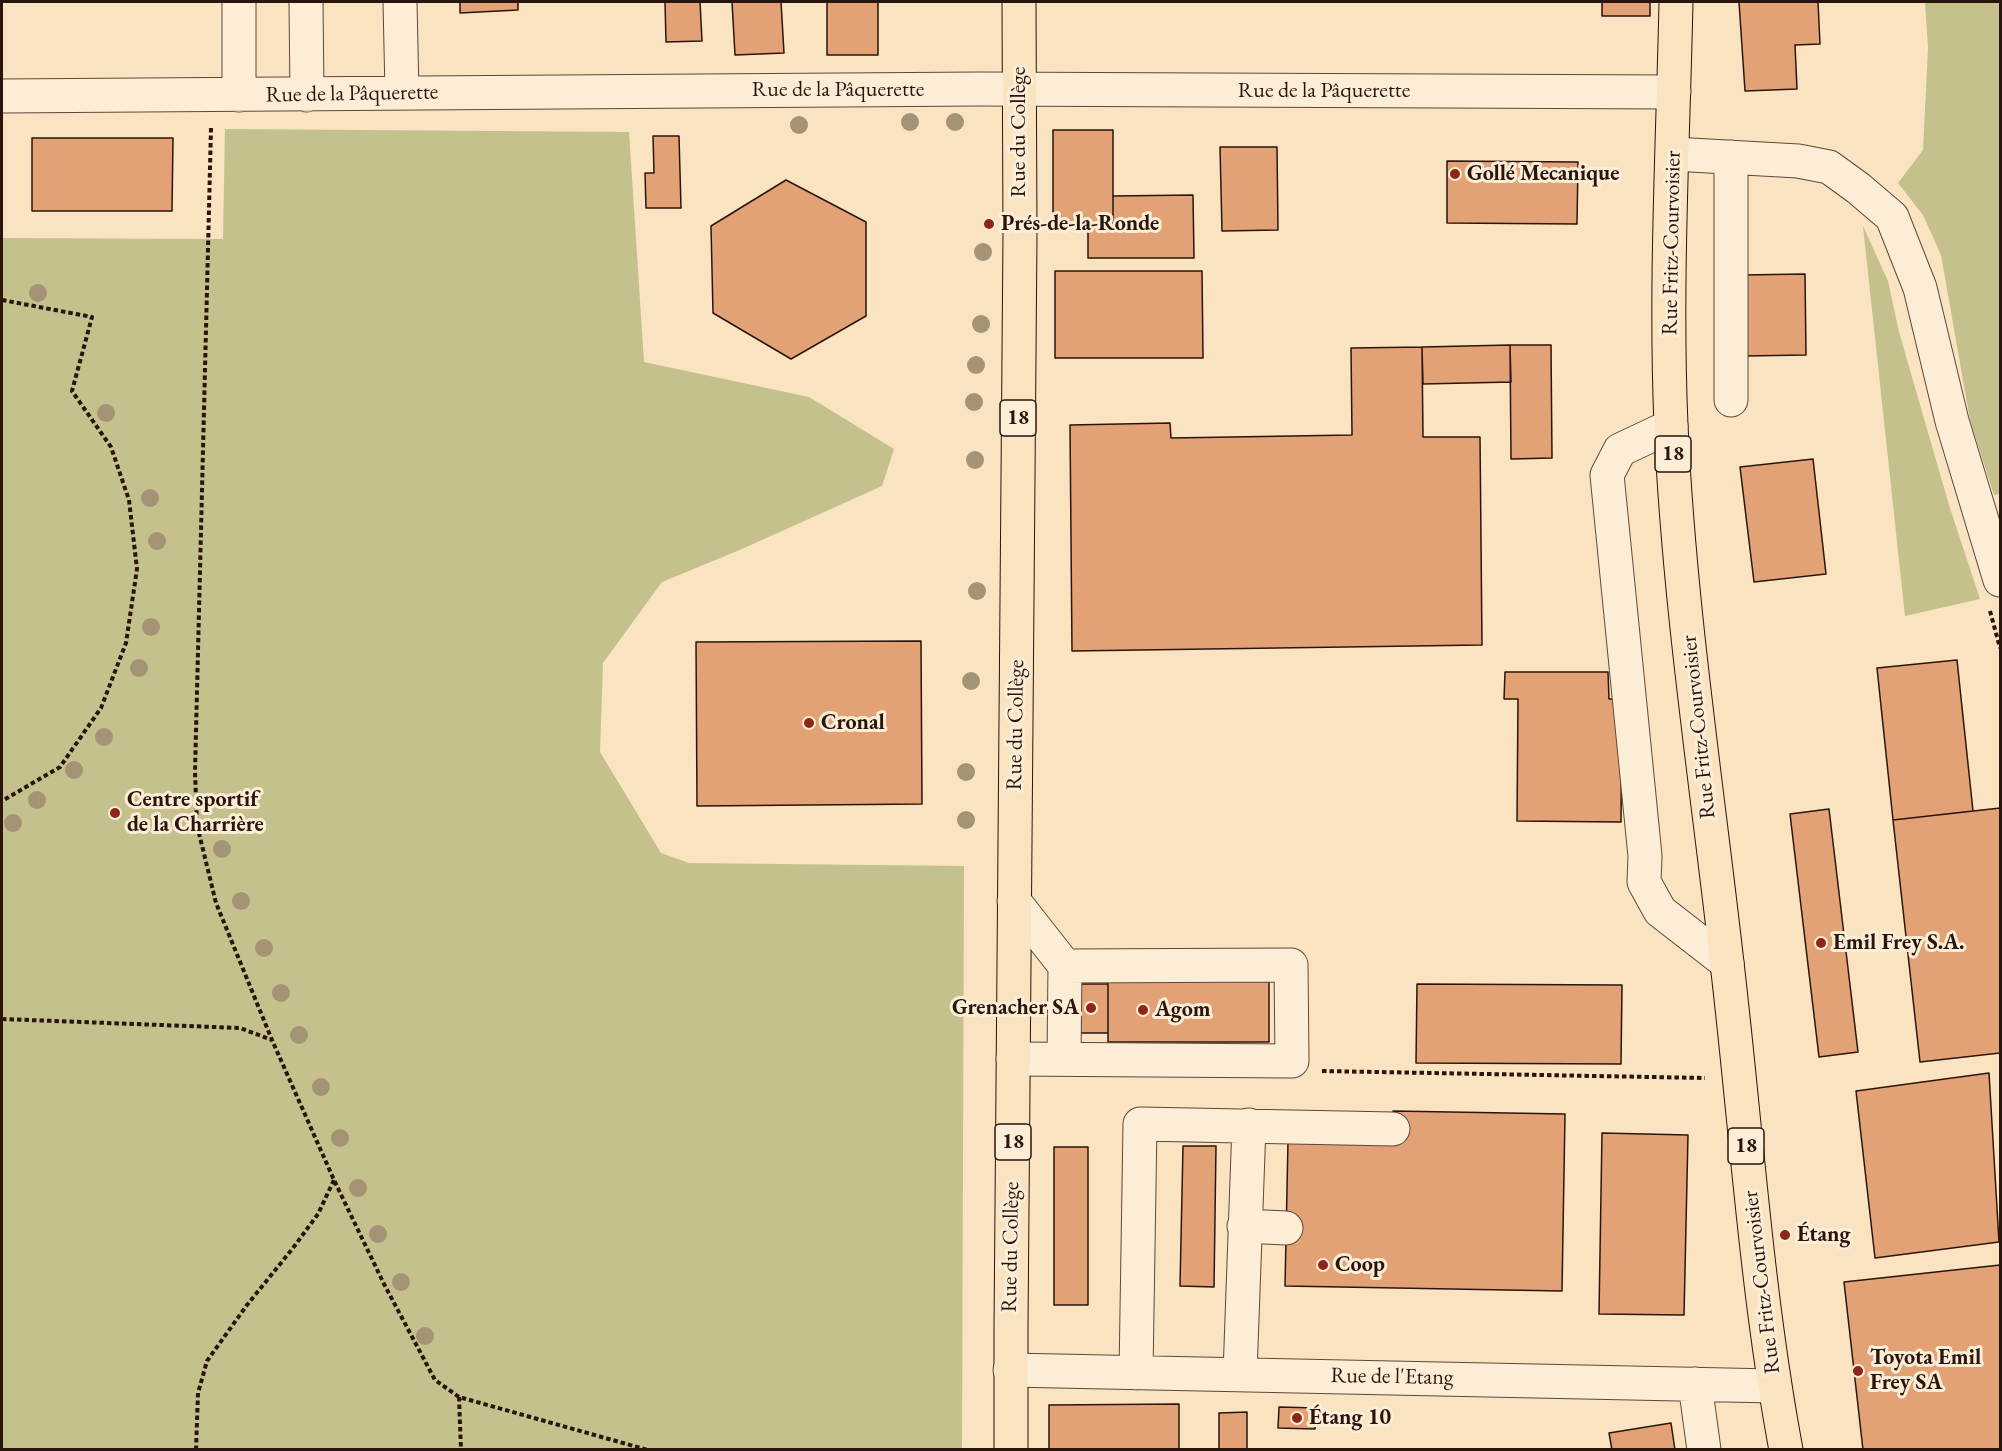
<!DOCTYPE html>
<html>
<head>
<meta charset="utf-8">
<style>
	body { margin:0 }
	#map { position:relative; width:2002px; height:1451px; overflow:hidden; background:#f9e3c0; font-family:"EB Garamond",serif }
	canvas { display:block }
	.frame { position:absolute; inset:0; border:3px solid #2a150d; pointer-events:none }
</style>
</head>
<body>
<div id="map">
<canvas width="2002" height="1451"></canvas>
<div class="frame"></div>
</div>
<script>
const context = document.querySelector('canvas').getContext('2d');
context.lineJoin = 'round';
function paint(path, color) { context.fillStyle = color; context.fill(path, 'evenodd'); }
function trace(path, color, width, dash) { context.strokeStyle = color; context.lineWidth = width; context.lineCap = dash ? 'butt' : 'round'; context.setLineDash(dash || []); context.stroke(path); }
function write(font, color, halo, rows, align = 'center') {
  context.font = font + ' "EB Garamond",serif'; context.lineWidth = 6; context.setLineDash([]); context.textBaseline = 'middle'; context.strokeStyle = halo; context.fillStyle = color; for (const [text, x, y, turn = 0] of rows) {
    context.save(); context.translate(x, y); context.rotate((+turn || 0) * Math.PI / 180); context.textAlign = isNaN(turn) ? turn : align; if (halo) context.strokeText(text, 0, 0); context.fillText(text, 0, 0); context.restore();
  }
}
const green = new Path2D(`
	M1925,2H2000V494L1994,495L1970,420L1941,255L1923,215L1898,183L1923,150L1928,48Z
	M225,129L629,132L644,362L809,397L894,449L882,486L742,549L662,582L603,663L600,752L661,853L689,863L964,866L962,1449H2V238L223,239Z
	M1863,226L1888,281L1899,332L1949,505L1980,599L1905,616Z`);
const building = new Path2D(`
	M460,2H518V10L460,13Z
	M665,2H700L702,41L666,42Z
	M732,2H781L784,53L735,55Z
	M827,2H878V55H827Z
	M1602,2H1650V16H1602Z
	M1739,2H1818L1820,44L1795,45L1797,89L1745,91Z
	M1053,130H1113V228H1053Z
	M653,136H679L681,208H646L645,173H654Z
	M32,138H173L172,211H32Z
	M1220,147H1277L1278,230L1222,231Z
	M1447,161L1578,162L1577,224L1447,223Z
	M786,180L866,222V316L791,359L713,313L711,226Z
	M1193,195L1194,258H1088V228H1113V196Z
	M1055,271H1202L1203,358H1055Z
	M1805,274L1806,355L1744,356L1743,275Z
	M1510,345H1551L1552,458L1511,459Z
	M1510,345L1511,382L1423,384L1422,347Z
	M1422,347L1423,437H1480L1482,645L1072,651L1070,425L1170,423L1171,438L1352,435L1351,348Z
	M1813,459L1826,574L1754,582L1740,467Z
	M921,641L922,804L697,806L696,642Z
	M1957,660L1973,811L1893,820L1877,668Z
	M1505,672H1608L1609,699H1622L1621,822L1517,821L1518,699H1504Z
	M2000,808V1053L1920,1062L1893,820Z
	M1829,809L1858,1052L1819,1057L1790,814Z
	M1108,975H1269V1042H1108Z
	M1074,984H1108V1033H1074Z
	M1417,984L1622,985L1621,1064L1416,1063Z
	M1989,1073L1999,1242L1875,1258L1856,1091Z
	M1393,1111L1565,1114L1562,1291L1285,1286L1288,1141L1392,1142Z
	M1602,1133L1688,1135L1684,1315L1599,1314Z
	M1183,1146H1216L1214,1287L1180,1286Z
	M1054,1147H1088V1305H1054Z
	M2000,1265V1450H1863L1844,1282Z
	M1179,1404V1450H1049V1405Z
	M1279,1407L1316,1408L1315,1429L1278,1428Z
	M1247,1412V1450H1219V1413Z
	M1671,1423L1675,1450H1612L1609,1433Z`);
const path = new Path2D(`
	M211,128L195,772L197,825L216,903L272,1040L334,1180L384,1284L435,1380L459,1397L648,1450
	M2,300L92,317L72,391L111,447L129,500L137,569L126,643L101,708L60,767L2,801
	M1990,611L2000,648
	M2,1019L240,1028L272,1040
	M1322,1071L1705,1078
	M459,1397L461,1450
	M196,1450L198,1393L207,1361L247,1305L293,1248L318,1214L334,1180`);
const minor = new Path2D(`
	M239,2V95
	M306,2L307,95
	M400,2L402,93
	M2,96L980,89L1674,92
	M1673,154L1798,161L1829,167L1858,188L1892,217L1920,288L1952,421L2000,580
	M1731,400V157
	M1671,426L1620,450L1607,475L1645,856L1644,882L1660,911L1727,963
	M1014,901L1065,966
	M1013,1059L1292,1061L1291,965L1065,966L1064,1059
	M1244,1226L1286,1228
	M1010,1370L1774,1386
	M1136,1373L1140,1124L1393,1129
	M1240,1374L1249,1125
	M1695,1384L1704,1450`);
const major = new Path2D(`
	M1676,2C1673,143 1665,284 1671,425C1679,605 1707,785 1727,963C1746,1125 1756,1289 1786,1450
	M1011,1450V1327L1020,234L1019,2`);
const trees = [
	[910,122],
	[955,122],
	[799,125],
	[983,252],
	[38,293],
	[981,324],
	[976,365],
	[974,402],
	[106,413],
	[975,460],
	[150,498],
	[157,541],
	[977,591],
	[151,627],
	[139,668],
	[971,681],
	[104,737],
	[74,770],
	[966,772],
	[37,800],
	[966,820],
	[13,823],
	[222,849],
	[241,901],
	[264,948],
	[281,993],
	[299,1035],
	[321,1087],
	[340,1138],
	[358,1188],
	[378,1234],
	[401,1282],
	[425,1336]
];
const markers = [
	[1455,174,6,"#8f2418"],
	[989,224,6,"#8f2418"],
	[809,723,6,"#8f2418"],
	[115,813,6,"#8f2418"],
	[1821,943,6,"#8f2418"],
	[1091,1008,6,"#8f2418"],
	[1143,1010,6,"#8f2418"],
	[1785,1235,6,"#8f2418"],
	[1323,1265,6,"#8f2418"],
	[1858,1371,6,"#8f2418"],
	[1297,1418,6,"#8f2418"]
];
const shields = [
	[1018,418,36],
	[1673,454,36],
	[1013,1142,36],
	[1746,1146,36]
];
const shieldNames = [
	["18",1018,418],
	["18",1673,454],
	["18",1013,1142],
	["18",1746,1146]
];
const streetNames = [
	["Rue de la Pâquerette",838,90],
	["Rue de la Pâquerette",1324,91],
	["Rue de la Pâquerette",352,94,-1],
	["Rue du Collège",1019,132,-90],
	["Rue Fritz-Courvoisier",1672,243,-89],
	["Rue du Collège",1016,725,-89],
	["Rue Fritz-Courvoisier",1699,727,-96],
	["Rue du Collège",1011,1247,-89],
	["Rue Fritz-Courvoisier",1762,1282,-97],
	["Rue de l'Etang",1392,1377,1]
];
const poiNames = [
	["Gollé Mecanique",1467,174],
	["Prés-de-la-Ronde",1001,224],
	["Cronal",821,723],
	["Centre sportif",127,800],
	["de la Charrière",127,825],
	["Emil Frey S.A.",1833,943],
	["Grenacher SA",1079,1008,"right"],
	["Agom",1155,1010],
	["Étang",1797,1235],
	["Coop",1335,1265],
	["Toyota Emil",1870,1358],
	["Frey SA",1870,1383],
	["Étang 10",1309,1418]
];
paint(green, '#c4c18d');
paint(building, '#e3a176');
trace(building, '#2a150d', 1.5);
trace(minor, '#5e483a', 35);
trace(major, '#2a150d', 35);
trace(path, '#2a150d', 4, [4.5, 3]);
trace(minor, '#fbedd6', 33);
trace(major, '#f9e3c0', 33);
context.fillStyle = '#a59376';
for (const [x, y] of trees) { context.beginPath(); context.arc(x, y, 9, 0, 2 * Math.PI); context.fill(); }
for (const [x, y, r, color] of markers) { const dot = new Path2D(); dot.arc(x, y, r, 0, 2 * Math.PI); context.fillStyle = color; context.fill(dot); trace(dot, '#fbedd6', 2); }
for (const [x, y, w] of shields) { const box = new Path2D(); box.roundRect(x - w / 2, y - 18, w, 36, 4.5); context.fillStyle = '#fbedd6'; context.fill(box); trace(box, '#2a150d', 1.5); }
write('bold 21px', '#2a150d', null, shieldNames);
write('22px', '#2a150d', '#fbedd6', streetNames);
write('bold 22px', '#2a150d', '#fbedd6', poiNames, 'left');
</script>
</body>
</html>
